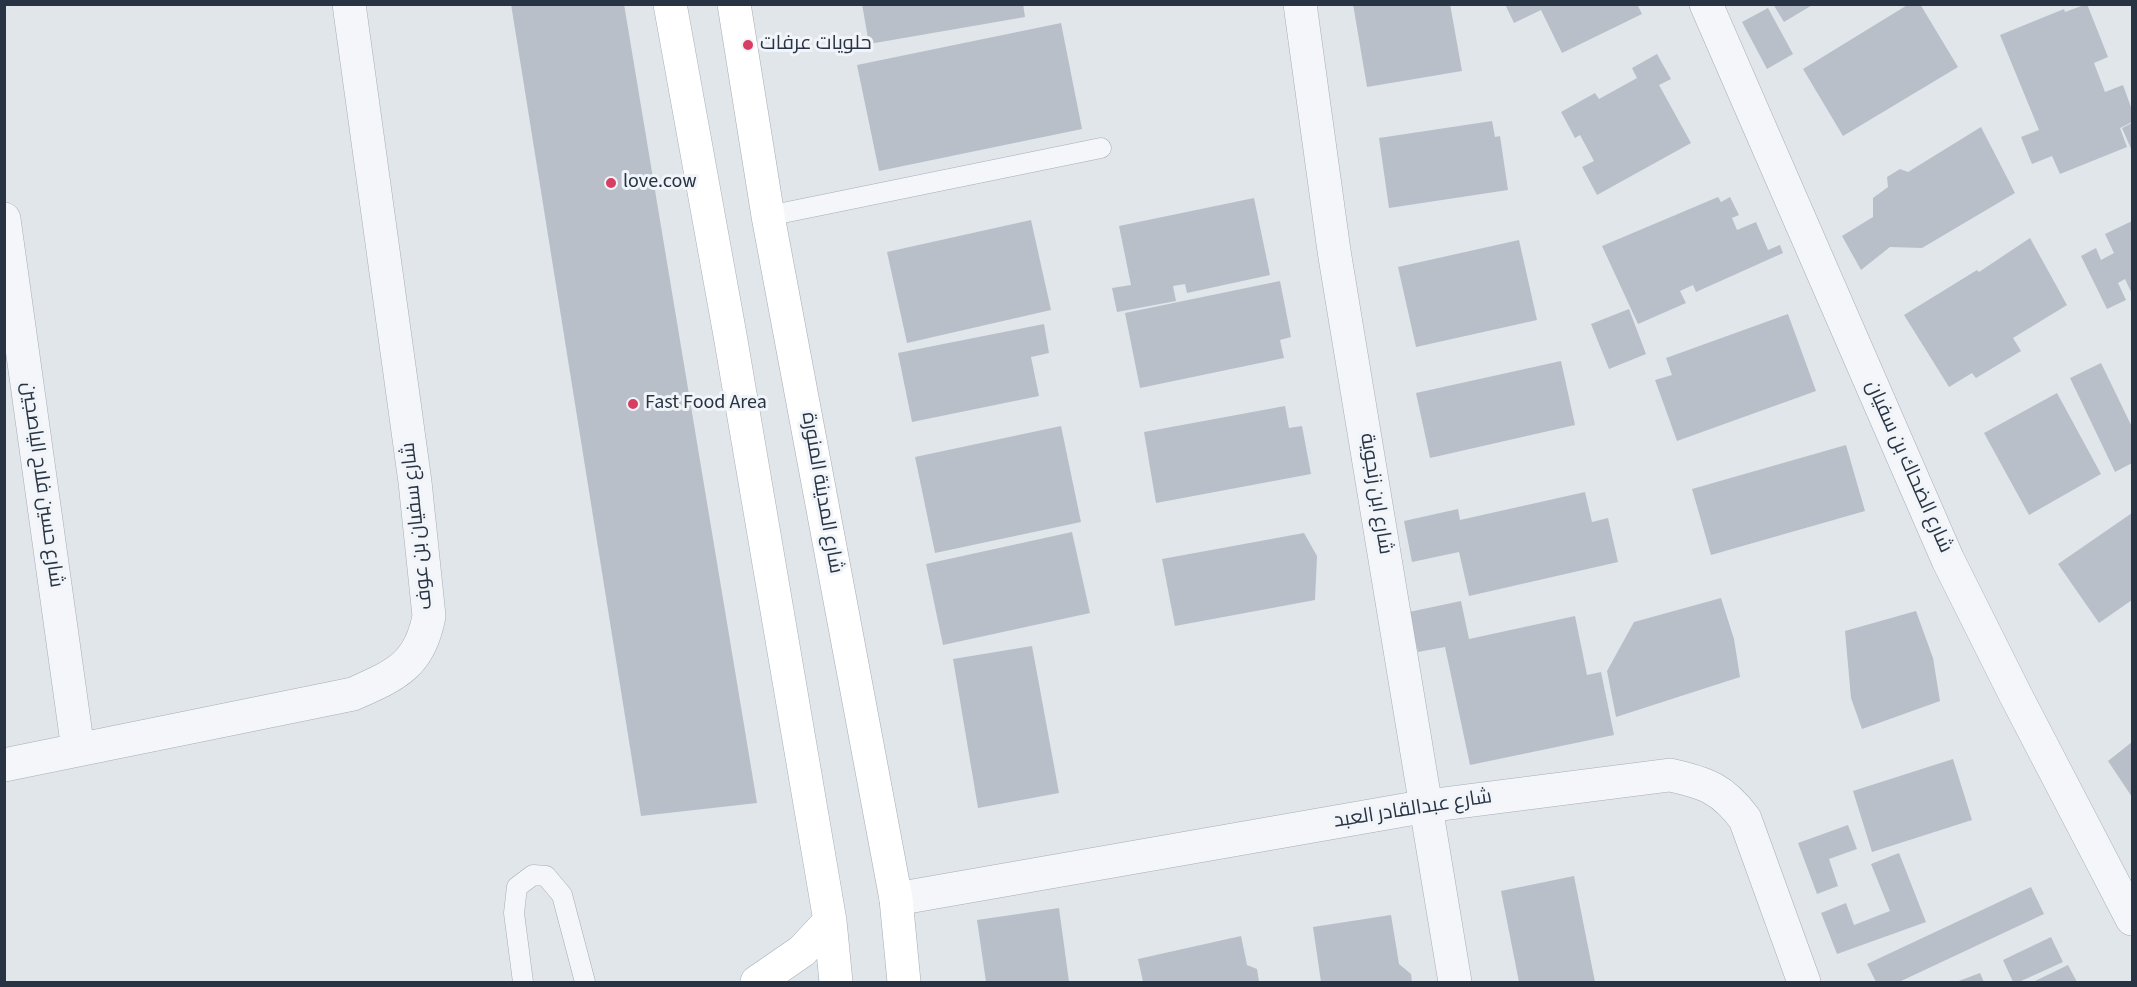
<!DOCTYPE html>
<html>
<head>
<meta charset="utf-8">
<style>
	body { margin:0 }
	#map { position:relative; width:2137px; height:987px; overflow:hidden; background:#e1e6eb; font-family:"Source Sans 3",sans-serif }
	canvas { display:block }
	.frame { position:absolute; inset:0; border:6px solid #283444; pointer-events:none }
</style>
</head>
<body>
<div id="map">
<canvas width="2137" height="987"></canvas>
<div class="frame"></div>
</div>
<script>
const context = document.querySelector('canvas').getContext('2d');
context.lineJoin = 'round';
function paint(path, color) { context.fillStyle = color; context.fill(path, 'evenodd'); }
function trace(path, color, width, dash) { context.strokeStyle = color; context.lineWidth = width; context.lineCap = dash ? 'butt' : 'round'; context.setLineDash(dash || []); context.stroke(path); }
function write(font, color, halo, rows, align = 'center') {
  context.font = font + ' "Source Sans 3",Cairo,sans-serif'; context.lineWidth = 6; context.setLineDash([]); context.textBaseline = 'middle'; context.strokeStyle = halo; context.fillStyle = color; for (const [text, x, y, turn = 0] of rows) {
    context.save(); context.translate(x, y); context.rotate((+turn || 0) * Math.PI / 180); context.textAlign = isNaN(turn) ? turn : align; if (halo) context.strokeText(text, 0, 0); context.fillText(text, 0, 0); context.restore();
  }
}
const building = new Path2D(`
	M511,4H624L757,803L641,816Z
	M862,4H1023L1025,17L869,44Z
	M1353,4H1450L1462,71L1367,87Z
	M1505,4H1637L1642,14L1562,53L1541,10L1514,23Z
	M1773,4H1814L1784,22Z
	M1909,4H1920L1958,67L1843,136L1803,69Z
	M2087,4L2108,57L2094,63L2105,92L2123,85L2132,110V122L2120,128L2127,147L2060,174L2052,156L2032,164L2021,137L2039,130L2000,35L2064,9L2065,12Z
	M1768,8L1793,54L1767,69L1742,22Z
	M1061,23L1082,129L879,171L857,65Z
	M1657,54L1671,79L1659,85L1691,143L1597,195L1582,167L1594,161L1580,135L1575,138L1561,112L1595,93L1599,99L1637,78L1632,68Z
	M1492,121L1495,137L1500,136L1508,190L1389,208L1379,138Z
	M2132,123V151L2122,128Z
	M1981,127L2015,193L1922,248L1890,247L1861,270L1842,236L1873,217V198L1888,187L1887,177L1900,169L1908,172Z
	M1718,197L1721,202L1730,197L1739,215L1732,218L1737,230L1756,222L1768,250L1780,245L1783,253L1696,292L1693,285L1680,291L1686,303L1638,324L1602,246Z
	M1254,198L1270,275L1187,293L1185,284L1173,286L1176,301L1117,312L1112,288L1131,285L1119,226Z
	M1031,220L1051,310L907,343L887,252Z
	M2132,221V294L2125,279L2118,283L2126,300L2107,309L2081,256L2096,248L2101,260L2114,253L2105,234Z
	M2030,238L2067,305L2013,338L2021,351L1976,378L1972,373L1949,387L1904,315L1977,270L1979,272Z
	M1519,240L1537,320L1416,347L1398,267Z
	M1280,281L1291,337L1280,340L1284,358L1140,388L1125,313Z
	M1629,309L1646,354L1609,369L1591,324Z
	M1788,314L1816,391L1677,441L1655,380L1672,375L1666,358Z
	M1044,324L1049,353L1031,357L1039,396L912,422L898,353Z
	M1561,361L1575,425L1430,458L1416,393Z
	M2101,363L2132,427V463L2115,472L2070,378Z
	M2057,393L2101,474L2029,515L1984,433Z
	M1285,406L1289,428L1302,426L1311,474L1156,503L1144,432Z
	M1061,426L1081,522L935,553L915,457Z
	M1846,445L1865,511L1711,555L1692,489Z
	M1585,492L1592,522L1608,518L1618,562L1469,596L1459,552L1412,562L1404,521L1458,509L1460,520Z
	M2132,513V600L2099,623L2058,564Z
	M1072,532L1090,613L943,645L926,564Z
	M1304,533L1317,556L1315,600L1175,626L1162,559Z
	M1721,598L1734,639L1740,677L1616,717L1607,671L1634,622Z
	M1461,601L1469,639L1575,616L1587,675L1601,672L1614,735L1470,765L1445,647L1418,652L1409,612Z
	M1916,611L1933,658L1940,701L1862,729L1851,698L1845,631Z
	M1032,646L1059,793L978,808L953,659Z
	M2132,742V797L2108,761Z
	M1953,759L1972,820L1872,852L1853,791Z
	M1848,825L1857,849L1829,859L1838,886L1817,894L1798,843Z
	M1899,853L1926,922L1837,954L1821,913L1846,903L1854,925L1890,911L1871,864Z
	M1574,876L1595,982H1519L1501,891Z
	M2031,887L2044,914L1899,982H1876L1867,964Z
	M1059,908L1069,982H986L977,920Z
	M1391,915L1399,964L1411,974L1412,982H1321L1313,927Z
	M1241,936L1247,965L1257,969L1259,982H1143L1138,959Z
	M2051,937L2063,962L2019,982H2013L2003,960Z
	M2068,965L2077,982H2033Z
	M1980,973L1984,982H1956Z`);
const lane = new Path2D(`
	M768,216L1101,148
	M523,982L514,913L517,887L533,875L546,876L562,895L585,982`);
const street = new Path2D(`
	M1300,4L1334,251L1455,982
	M1706,4L1948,560L2016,696L2132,919
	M4,219L78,750
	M4,765L353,694C396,675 420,665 429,616L415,482L349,4
	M896,899L1427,806L1670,775C1706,783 1723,789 1745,819L1804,982`);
const secondary = new Path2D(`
	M670,4L730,335L830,921L836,982
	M734,4L768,216L896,899L904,982
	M757,982L802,951L830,921`);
const markers = [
	[748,45,6,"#d73e61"],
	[611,183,6,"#d73e61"],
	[633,404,6,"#d73e61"]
];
const poiNames = [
	["حلويات عرفات",760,45],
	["love.cow",623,183],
	["Fast Food Area",645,404]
];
const streetNames = [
	["شارع الضحاك بن سفيان",1908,467,66],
	["شارع حسين فلاح الياصجين",41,485,82],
	["شارع المدينة المنورة",821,493,80],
	["شارع ابن زنجوية",1375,494,81],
	["شارع سفيان بن عوف",418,526,-96],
	["شارع عبدالقادر العبد",1413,810,-9]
];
paint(building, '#b8bfc9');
trace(lane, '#a6adb6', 21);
trace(street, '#a6adb6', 34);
trace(secondary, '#a6adb6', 34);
trace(lane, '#f4f6f9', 20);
trace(street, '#f4f6f9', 33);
trace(secondary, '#fff', 33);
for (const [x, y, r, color] of markers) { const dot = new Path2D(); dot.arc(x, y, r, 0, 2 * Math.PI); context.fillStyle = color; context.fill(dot); trace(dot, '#f1f4f8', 2); }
write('20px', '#283444', '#f1f4f8', poiNames, 'left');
write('20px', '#283444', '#f1f4f8', streetNames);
</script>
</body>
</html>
